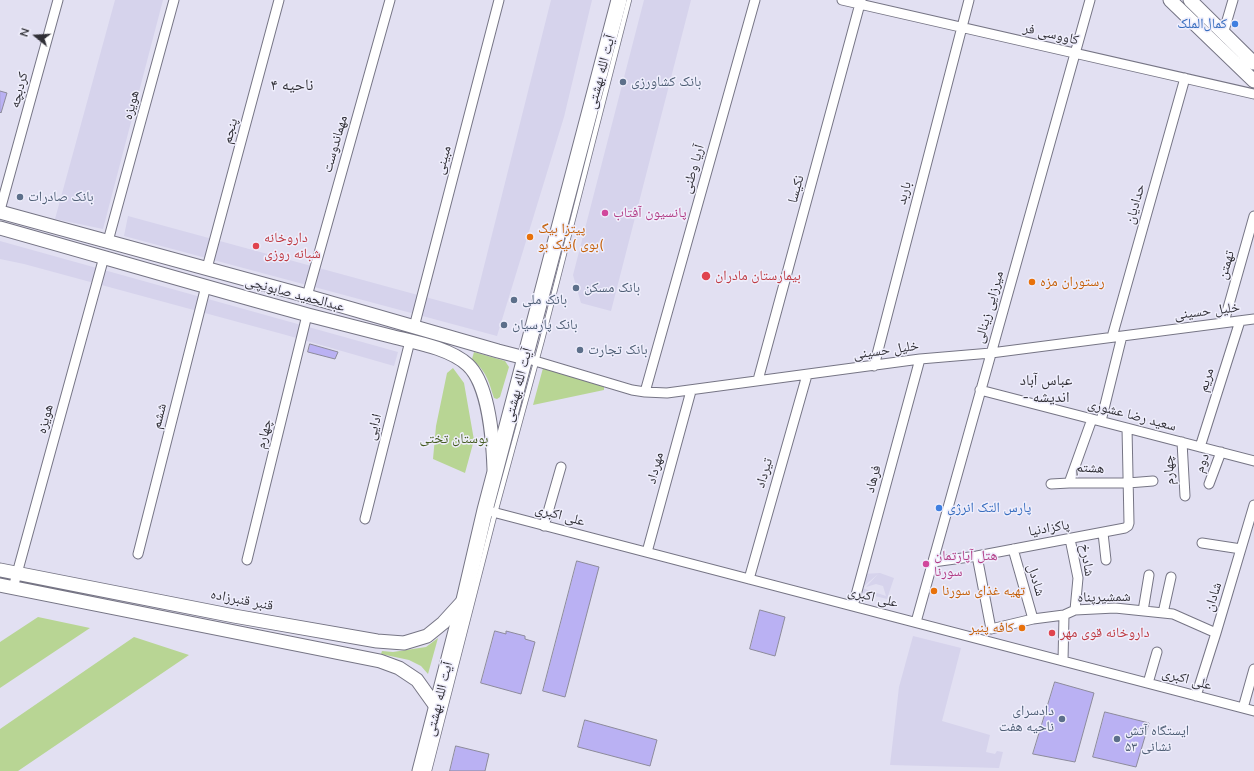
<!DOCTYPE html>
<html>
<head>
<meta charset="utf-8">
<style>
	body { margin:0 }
	#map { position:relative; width:1254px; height:771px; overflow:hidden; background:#e2e0f2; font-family:Mulish,sans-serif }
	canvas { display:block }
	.north { position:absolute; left:16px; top:16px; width:40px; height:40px; -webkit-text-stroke:3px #efeefc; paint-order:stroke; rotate:288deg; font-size:11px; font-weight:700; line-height:16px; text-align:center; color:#302f36 }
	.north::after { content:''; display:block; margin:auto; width:14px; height:18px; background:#302f36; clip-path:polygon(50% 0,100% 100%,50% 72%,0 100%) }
</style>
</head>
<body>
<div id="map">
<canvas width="1254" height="771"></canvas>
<div class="north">N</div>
</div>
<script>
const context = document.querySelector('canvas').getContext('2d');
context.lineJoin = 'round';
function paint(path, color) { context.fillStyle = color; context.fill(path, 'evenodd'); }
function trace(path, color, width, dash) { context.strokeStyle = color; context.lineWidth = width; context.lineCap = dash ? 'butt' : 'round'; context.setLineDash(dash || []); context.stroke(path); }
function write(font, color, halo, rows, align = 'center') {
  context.font = font + ' Mulish,"Noto Naskh Arabic",sans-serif'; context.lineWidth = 3; context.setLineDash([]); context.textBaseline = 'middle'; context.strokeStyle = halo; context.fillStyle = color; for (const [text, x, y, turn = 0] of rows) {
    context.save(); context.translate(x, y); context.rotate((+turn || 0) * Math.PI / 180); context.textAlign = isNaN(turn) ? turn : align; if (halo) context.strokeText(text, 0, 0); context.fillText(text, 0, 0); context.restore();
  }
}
const built = new Path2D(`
	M115,0H163L103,229L55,219Z
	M551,0H592L564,117L497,336L124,236L128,216L473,310Z
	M644,0H691L611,311L581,303L573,275Z
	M0,241L398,352L394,366L286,335L24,264L0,259Z
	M880,573L894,578L887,599L859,592L864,574ZM878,574L866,587L876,584L883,586L886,596L862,588Z
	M913,636L961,648L942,721L990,735L986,752L995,754L997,751L1003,752L999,768L890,765L899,687Z`);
const green = new Path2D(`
	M474,352L505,361L509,367L500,397L497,399L494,398C488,379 487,373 472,359Z
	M453,368L464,383L474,440L465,473L433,459L436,426L447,373Z
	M543,368L604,386V390L533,405Z
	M38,617L90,628L0,688V642Z
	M134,637L189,655L18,771H0V729Z
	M438,638L428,674L421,666L409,660L381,654L382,651L393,652L426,647Z`);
const building = new Path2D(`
	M0,91L7,93L1,113L0,112Z
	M310,344L338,352L335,359L308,352Z
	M577,561L599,567L565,697L543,691Z
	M760,610L785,617L775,656L750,649Z
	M495,631L506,634V631L525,636V639L535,642L521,694L481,683Z
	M1055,682L1094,693L1075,762L1033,754Z
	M1105,712L1149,723L1136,767L1093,757Z
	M585,720L657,740L650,766L578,747Z
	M456,746L489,754L485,771H450Z`);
const lane = new Path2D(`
	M429,771L495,513L542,340L629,0`);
const street = new Path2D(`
	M842,0L1254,94
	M1223,34L1233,0
	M0,210L58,0
	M108,241L174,0
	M207,268L279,0
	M307,296L390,0
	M1224,322L1254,216
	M414,327L499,0
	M1112,337L1185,78
	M525,358L632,390L645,392L667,393L920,359L991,353L1254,319
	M874,366L969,0
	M758,380L861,0
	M980,390L1254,461
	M645,392L755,0
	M1092,419L1069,483H1128L1153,481
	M1101,421L1122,336
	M1182,442L1185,496
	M1200,447L1240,321
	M1051,484L1069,483
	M1209,484L1221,452
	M485,510L1254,711
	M365,519L410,341
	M544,526L561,467
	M1103,533L1106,560
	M1070,539L1078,578L1075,610
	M1202,543L1241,549
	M1013,549L1033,619
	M647,552L691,391
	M138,554L206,286
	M977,556L991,629L1033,619L1064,615L1075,610L1115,608L1173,614L1216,633
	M247,560L307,315
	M933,562L977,556L1125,528L1128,526L1129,523L1127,428
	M749,579L807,375
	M13,588L104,257
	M853,606L920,359
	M1143,611L1149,575
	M1163,613L1171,577
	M916,622L1090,0
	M1063,661L1064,615
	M1148,683L1157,652
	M1196,696L1216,633L1254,505
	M1243,708L1254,669`);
const secondary = new Path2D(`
	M1170,0L1254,81
	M1190,0L1254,63
	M0,212L307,296L498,351L525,358
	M0,228C103,257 205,287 308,315C335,322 363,329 390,336C414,342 450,348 468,365C489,385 493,441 494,469
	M0,570L234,616L377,641L404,643L427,636L443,623L464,600
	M0,585L380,661L399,668L417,680L437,708`);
const primary = new Path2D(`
	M420,771L464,600L485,510L619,0`);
const markers = [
	[1235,24,4,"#3f7fe0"],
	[623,82,4,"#5c6f8a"],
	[20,197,4,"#5c6f8a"],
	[605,213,4,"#d1479c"],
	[530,237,4,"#e8710a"],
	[256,246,4,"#e0444e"],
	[706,276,5,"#e0444e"],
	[1032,282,4,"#e8710a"],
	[576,288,4,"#5c6f8a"],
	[514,300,4,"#5c6f8a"],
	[504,325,4,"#5c6f8a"],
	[580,350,4,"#5c6f8a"],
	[939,508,4,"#3f7fe0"],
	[926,564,4,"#d1479c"],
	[934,591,4,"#e8710a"],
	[1022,628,4,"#e8710a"],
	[1052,633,4,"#e0444e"],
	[1062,719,4,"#5c6f8a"],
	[1117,739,4,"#5c6f8a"]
];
const shopNames = [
	["کمال‌الملک",1227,24],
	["پارس التک انرژی",947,508,"left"]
];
const streetNames = [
	["کاووسی فر",1051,34,13],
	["آیت الله بهشتی",601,72,-75],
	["کردبچه",19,90,-75],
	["هویزه",131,105,-75],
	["پنجم",230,131,-75],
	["مهماندوست",335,144,-74],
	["مبینی",443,160,-75],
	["آریا وطنی",693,169,-74],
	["نکیسا",796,189,-75],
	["باربد",904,193,-75],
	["حدادیان",1135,204,-74],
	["تهمتن",1226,265,-74],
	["عبدالحمید صابونچی",295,294,15],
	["میرزایی زینالی",989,307,-74],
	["خلیل حسینی",1207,311,-7],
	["خلیل حسینی",886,350,-8],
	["مریم",1206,380,-73],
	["آیت الله بهشتی",518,385,-75],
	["سعید رضا عشوری",1132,415,15],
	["ششم",159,416,-76],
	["هویزه",45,419,-75],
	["ادایی",374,427,-76],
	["چهارم",264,434,-76],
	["دوم",1202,463,-70],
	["مهرداد",655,468,-75],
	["هشتم",1090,468,3],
	["چهارم",1169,470,-93],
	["تیرداد",764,473,-74],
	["فرهاد",873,479,-75],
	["علی‌ اکبری",560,515,15],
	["پاکزادنیا",1049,528,-10],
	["شادرخ",1087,560,81],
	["شاددل",1036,580,74],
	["علی‌ اکبری",873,597,14],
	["شمشیرپناه",1104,597,-1],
	["شادان",1213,597,-73],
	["قنبر قنبرزاده",242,600,11],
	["علی‌ اکبری",1187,679,15],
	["آیت الله بهشتی",439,699,-76]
];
const serviceNames = [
	["بانک کشاورزی",631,82],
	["بانک صادرات",28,197],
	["بانک مسکن",584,288],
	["بانک ملی",522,300],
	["بانک پارسیان",512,325],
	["بانک تجارت",588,350],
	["دادسرای",1054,711,"right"],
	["ناحیه هفت",1054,727,"right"],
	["ایستگاه آتش",1125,731],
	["نشانی ۵۳",1125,747]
];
const hotelNames = [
	["پانسیون آفتاب",613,213],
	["هتل آپارتمان",934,556],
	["سورنا",934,572]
];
const foodNames = [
	["پیتزا بیگ",538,229],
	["بوی )نیک بو(",538,245],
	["رستوران مزه",1040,282],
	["تهیه غذای سورنا",942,591],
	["کافه پنیر",1014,628,"right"]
];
const healthNames = [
	["داروخانه",264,238],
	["شبانه روزی",264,254],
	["بیمارستان مادران",715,276],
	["داروخانه قوی مهر",1060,633]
];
const parkNames = [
	["بوستان تختی",454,439]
];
const neighbourhoodNames = [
	["عباس آباد",1046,380],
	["- اندیشه",1046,397]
];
const quarterNames = [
	["ناحیه ۴",292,85]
];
paint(built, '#d6d3ec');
paint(green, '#b8d594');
paint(building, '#bab1f3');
trace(building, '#8c8a9b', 1);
trace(lane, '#767585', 6);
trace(street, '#767585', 11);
trace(secondary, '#767585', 15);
trace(primary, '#767585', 17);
trace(lane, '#fff', 4.5);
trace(street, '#fff', 9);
trace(secondary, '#fff', 13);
trace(primary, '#fff', 15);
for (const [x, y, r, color] of markers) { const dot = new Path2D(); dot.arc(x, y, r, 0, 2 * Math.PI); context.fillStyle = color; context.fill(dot); trace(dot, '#efeefc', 1.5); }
write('14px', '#366cbe', '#efeefc', shopNames, 'right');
write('14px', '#302f36', '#efeefc', streetNames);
write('14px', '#4e5e75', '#efeefc', serviceNames, 'left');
write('14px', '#b23c85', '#efeefc', hotelNames, 'left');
write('14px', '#c56008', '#efeefc', foodNames, 'left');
write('14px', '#be3a42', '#efeefc', healthNames, 'left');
write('14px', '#445b21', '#efeefc', parkNames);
write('15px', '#302f36', '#efeefc', neighbourhoodNames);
write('16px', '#302f36', '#efeefc', quarterNames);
</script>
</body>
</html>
